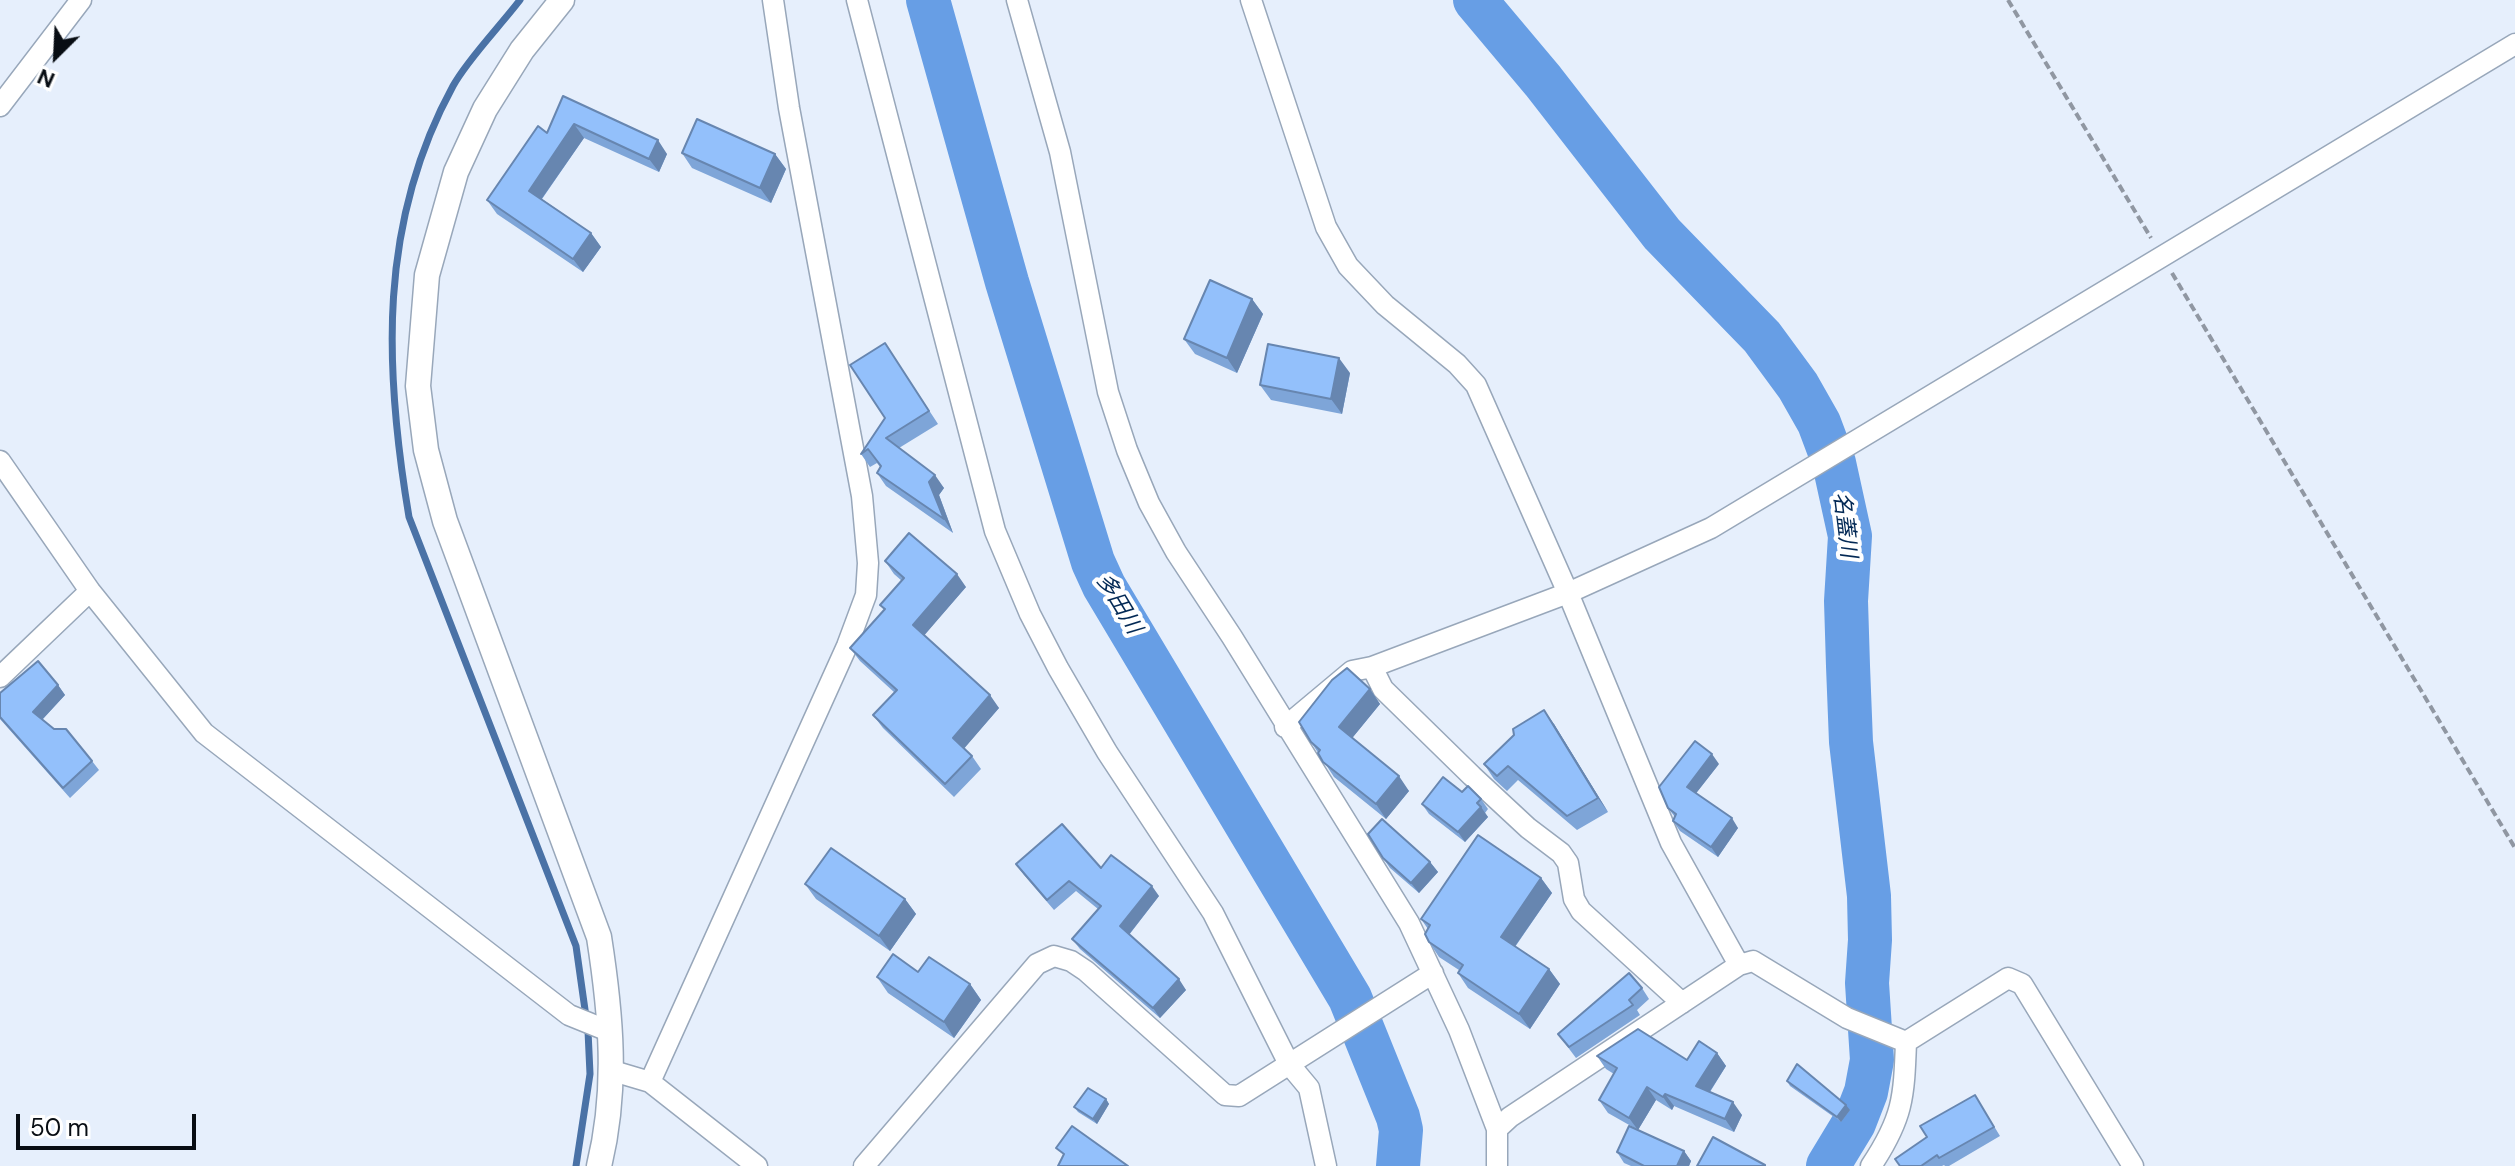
<!DOCTYPE html>
<html>
<head>
<meta charset="utf-8">
<style>
	body { margin:0 }
	#map { position:relative; width:2515px; height:1166px; overflow:hidden; background:#e6effc; font-family:"DM Sans",sans-serif }
	canvas { display:block }
	.north { position:absolute; left:16px; top:16px; width:80px; height:80px; -webkit-text-stroke:6px #fff; paint-order:stroke; rotate:204deg; font-size:22px; font-weight:700; line-height:32px; text-align:center; color:#080d13 }
	.north::after { content:''; display:block; margin:auto; width:28px; height:36px; background:#080d13; clip-path:polygon(50% 0,100% 100%,50% 72%,0 100%) }
	.scale { position:absolute; left:16px; top:1114px; width:180px; height:36px; box-sizing:border-box; border:4px solid #080d13; border-top:0; padding-left:10px; font-size:24px; line-height:28px; white-space:nowrap; color:#080d13; -webkit-text-stroke:6px #fff; paint-order:stroke }
</style>
</head>
<body>
<div id="map">
<canvas width="2515" height="1166"></canvas>
<div class="north">N</div>
<div class="scale">50 m</div>
</div>
<script>
const context = document.querySelector('canvas').getContext('2d');
context.lineJoin = 'round';
function trace(path, color, width, dash) { context.strokeStyle = color; context.lineWidth = width; context.lineCap = dash ? 'butt' : 'round'; context.setLineDash(dash || []); context.stroke(path); }
function paint(path, color) { context.fillStyle = color; context.fill(path, 'evenodd'); }
function write(font, color, halo, rows, align = 'center') {
  context.font = font + ' "DM Sans","Noto Sans JP",sans-serif'; context.lineWidth = 8; context.setLineDash([]); context.textBaseline = 'middle'; context.strokeStyle = halo; context.fillStyle = color; for (const [text, x, y, turn = 0] of rows) {
    context.save(); context.translate(x, y); context.rotate((+turn || 0) * Math.PI / 180); context.textAlign = isNaN(turn) ? turn : align; if (halo) context.strokeText(text, 0, 0); context.fillText(text, 0, 0); context.restore();
  }
}
const stream = new Path2D(`
	M520,0C501,25 467,60 453,86C378,223 384,368 409,517L576,946L588,1031L590,1074L576,1166`);
const river = new Path2D(`
	M928,0L1007,282L1093,562L1104,586L1350,998L1398,1117L1401,1130L1398,1166
	M1475,0L1543,81L1662,234L1762,337L1798,386L1819,423L1834,463L1850,536L1846,601L1848,666L1851,742L1869,896L1870,940L1867,983L1872,1060L1866,1092L1854,1123L1828,1166`);
const path = new Path2D(`
	M2008,0L2151,238
	M2172,273L2515,848`);
const minor = new Path2D(`
	M857,0L995,531L1030,614L1058,668L1107,752L1213,913L1289,1064L1309,1088L1326,1166
	M1017,0L1060,152L1108,392L1127,450L1149,503L1176,552L1232,637L1409,923L1459,1030L1497,1129V1166
	M1251,0L1326,227L1348,266L1385,305L1457,364L1476,385L1568,593L1671,843L1739,965
	M0,106L81,0
	M0,461L90,591L204,733L569,1015L611,1032
	M1372,667L1383,689L1472,776L1528,828L1561,853L1568,863L1574,899L1581,911L1682,1003
	M0,677L90,591
	M1285,727L1352,671L1372,667L1568,593L1711,528L2515,44
	M613,1071L650,1082L847,646L866,595L868,563L862,496L789,108L773,0
	M650,1082L757,1166
	M1497,1129L1510,1117L1739,965L1753,961L1847,1018L1906,1042L2008,978L2022,984L2133,1166
	M864,1166L1037,964L1054,956L1071,961L1086,971L1225,1095L1239,1096L1433,973
	M1871,1166C1903,1118 1904,1098 1906,1042`);
const tertiary = new Path2D(`
	M562,0L522,50L485,109L456,172L427,275L418,386L426,450L445,521L599,937C611,1014 618,1089 599,1166`);
const wall = new Path2D(`
	M563,96L667,154L659,172L584,138L542,199L591,233L601,247L583,272L497,214L487,200L547,133Z
	M682,153L775,154L786,169L771,203L692,168Z
	M1252,299L1263,314L1237,373L1195,354L1184,339Z
	M885,343L938,424L899,448L944,488L939,495L953,533L886,486L877,473L880,467L877,463L870,467L861,454L885,418Z
	M1350,373L1342,414L1271,400L1260,385Z
	M885,561L966,587L924,635L999,708L964,748L972,756L981,769L954,797L883,728L873,715L895,693L860,661L850,648L884,610L880,605L902,581L894,574Z
	M58,685L65,695L42,720L92,761L99,770L70,798L0,719V693Z
	M1370,689L1380,704L1352,738L1409,791L1386,819L1334,777L1311,742Z
	M1554,724L1608,812L1577,830L1518,780L1507,791L1494,779L1484,764Z
	M1719,764L1696,793L1738,828L1718,857L1680,831L1673,821L1675,817L1668,808Z
	M1462,792L1481,799L1488,809L1485,813L1488,817L1465,842L1429,814L1422,804Z
	M1383,858L1430,862L1438,872L1419,893L1390,868Z
	M1016,864L1101,868L1159,896L1129,935L1186,990L1160,1018L1080,949L1072,939L1098,909L1076,891L1054,910L1024,875Z
	M1541,878L1552,893L1515,947L1549,969L1560,984L1530,1029L1468,988L1458,973L1459,970L1439,957L1429,942L1428,929L1421,919Z
	M805,884L905,899L916,914L890,951L816,899Z
	M918,972L970,984L981,1000L954,1038L888,993L877,977Z
	M1642,988L1649,999L1637,1010L1640,1015L1576,1058L1558,1034Z
	M1717,1053L1726,1066L1710,1092L1742,1115L1734,1132L1674,1106L1672,1110L1656,1100L1638,1130L1608,1113L1599,1100L1614,1074L1606,1069L1597,1056L1687,1060Z
	M1787,1081L1850,1110L1841,1122L1790,1086Z
	M1975,1095L2000,1136L1949,1166H1945L1944,1165L1942,1166H1900L1927,1137Z
	M1106,1099L1109,1104L1097,1124L1078,1112L1074,1107Z
	M1684,1151L1691,1161L1689,1166H1631L1624,1163L1617,1152Z`);
const shadedWall = new Path2D(`
	M574,124L584,138L538,204L529,191Z
	M658,140L667,154L659,172L649,159Z
	M775,154L786,169L771,203L760,188Z
	M591,233L601,247L583,272L573,259Z
	M1252,299L1263,314L1237,373L1227,358Z
	M1339,358L1350,373L1342,414L1331,399Z
	M935,475L944,488L939,495L953,533L944,519L929,482Z
	M957,574L966,587L922,638L913,625Z
	M58,685L65,695L40,722L33,712Z
	M1370,689L1380,704L1349,742L1339,727Z
	M990,695L999,708L962,751L953,738Z
	M1544,710L1554,724L1608,812L1598,798Z
	M1712,754L1719,764L1694,796L1687,787Z
	M1399,776L1409,791L1386,819L1376,804Z
	M1481,807L1488,817L1465,842L1458,832Z
	M1732,818L1738,828L1718,857L1711,847Z
	M1430,862L1438,872L1419,893L1411,883Z
	M1541,878L1552,893L1511,952L1501,937Z
	M1152,886L1159,896L1127,937L1120,926Z
	M905,899L916,914L890,951L879,936Z
	M1549,969L1560,984L1530,1029L1519,1014Z
	M1179,979L1186,990L1160,1018L1153,1008Z
	M970,984L981,1000L954,1038L944,1022Z
	M1717,1053L1726,1066L1705,1099L1696,1086Z
	M1647,1087L1656,1100L1638,1130L1629,1118Z
	M1665,1094L1674,1106L1672,1110L1663,1097Z
	M1106,1099L1109,1104L1097,1124L1093,1119Z
	M1733,1102L1742,1115L1734,1132L1725,1119Z
	M1846,1105L1850,1110L1841,1122L1837,1117Z
	M1684,1151L1691,1161L1689,1166H1677Z`);
const building = new Path2D(`
	M563,96L658,140L649,159L574,124L529,191L591,233L573,259L487,200L538,126L547,133Z
	M697,119L775,154L760,188L682,153Z
	M1210,280L1252,299L1227,358L1184,339Z
	M885,343L929,411L886,438L935,475L929,482L944,519L877,473L881,466L868,449L861,454L885,418L850,365Z
	M1268,344L1339,358L1331,399L1260,385Z
	M909,533L957,574L913,625L990,695L953,738L972,756L945,784L873,715L897,690L850,648L885,609L880,605L904,578L885,561Z
	M38,661L58,685L33,712L54,729H66L92,761L63,788L0,717V693Z
	M1347,668L1370,689L1339,727L1399,776L1376,804L1323,762L1318,753L1320,750L1311,742L1299,722L1332,680Z
	M1544,710L1598,798L1567,816L1508,766L1497,776L1484,764L1514,735L1513,729Z
	M1695,741L1712,754L1687,787L1732,818L1711,847L1673,821L1676,814L1668,808L1659,787Z
	M1443,777L1462,792L1468,786L1481,799L1477,803L1481,807L1458,832L1422,804Z
	M1382,819L1430,862L1411,883L1383,858L1368,834Z
	M1062,824L1101,868L1111,855L1152,886L1120,926L1179,979L1153,1008L1072,939L1101,906L1069,881L1047,900L1016,864Z
	M1478,835L1541,878L1501,937L1549,969L1519,1014L1458,973L1463,965L1429,942L1425,934L1430,925L1421,919Z
	M831,848L905,899L879,936L805,884Z
	M893,954L918,972L929,957L970,984L944,1022L877,977Z
	M1629,973L1642,988L1629,1000L1633,1005L1569,1047L1558,1034Z
	M1638,1029L1687,1060L1699,1041L1717,1053L1696,1086L1733,1102L1725,1119L1665,1094L1663,1097L1647,1087L1629,1118L1599,1100L1617,1068L1597,1056Z
	M1797,1064L1846,1105L1837,1117L1787,1081Z
	M1088,1088L1106,1099L1093,1119L1074,1107Z
	M1975,1095L1994,1127L1939,1158L1937,1155L1921,1166H1900L1895,1159L1927,1137L1920,1126Z
	M1072,1126L1128,1166H1058L1064,1154L1056,1148Z
	M1629,1126L1684,1151L1677,1166H1644L1617,1152Z
	M1713,1137L1765,1165V1166H1697Z`);
const waterNames = [
	["名蓋川",1844,525,83],
	["多田川",1118,604,59]
];
trace(stream, '#4a72a6', 7);
trace(river, '#679ee5', 44);
trace(minor, '#98a7ba', 23);
trace(tertiary, '#98a7ba', 27);
trace(path, '#9097a2', 4, [8, 4]);
trace(minor, '#fff', 20);
trace(tertiary, '#fff', 24);
paint(wall, '#7ea5d8');
paint(shadedWall, '#6786b0');
paint(building, '#93c0fb');
trace(building, '#6786b0', 2);
write('italic 22px', '#032955', '#fff', waterNames);
</script>
</body>
</html>
